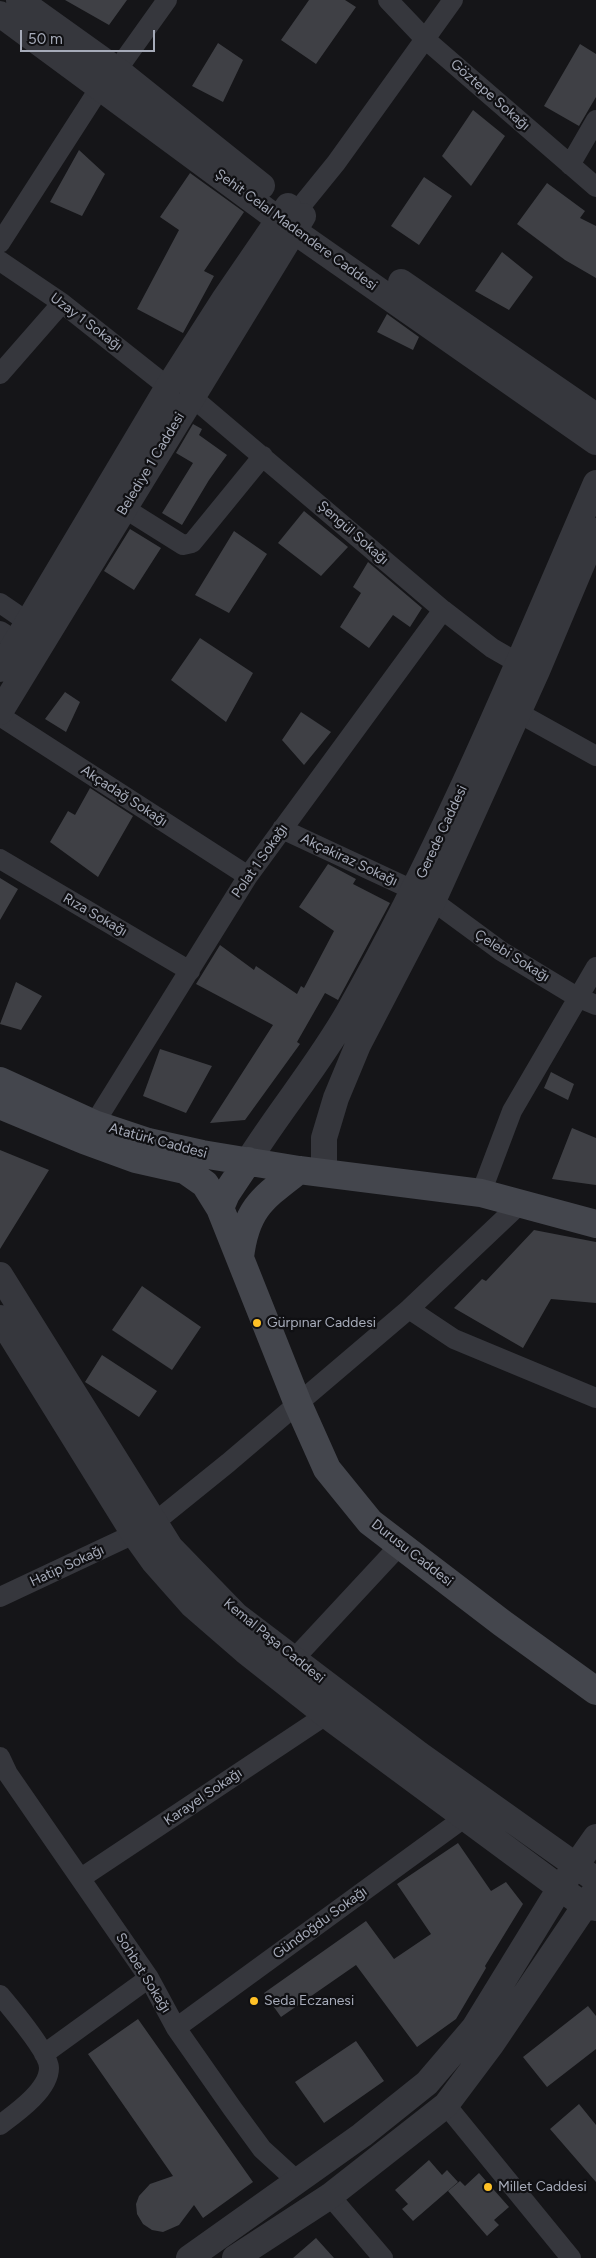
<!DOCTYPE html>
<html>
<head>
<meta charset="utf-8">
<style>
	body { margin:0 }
	#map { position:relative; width:596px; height:2258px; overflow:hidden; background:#151518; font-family:Figtree,sans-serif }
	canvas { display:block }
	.scale { position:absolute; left:20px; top:30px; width:135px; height:22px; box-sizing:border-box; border:2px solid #a6abb9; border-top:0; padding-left:6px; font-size:15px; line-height:18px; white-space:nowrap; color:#a6abb9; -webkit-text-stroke:4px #101013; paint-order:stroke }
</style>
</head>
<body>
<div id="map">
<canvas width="596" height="2258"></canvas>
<div class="scale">50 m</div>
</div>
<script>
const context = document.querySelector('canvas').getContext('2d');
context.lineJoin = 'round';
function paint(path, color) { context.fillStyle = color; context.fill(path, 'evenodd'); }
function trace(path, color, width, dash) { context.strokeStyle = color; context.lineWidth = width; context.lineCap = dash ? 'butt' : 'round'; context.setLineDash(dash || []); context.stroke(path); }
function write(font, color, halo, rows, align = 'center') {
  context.font = font + ' Figtree,sans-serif'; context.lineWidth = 4.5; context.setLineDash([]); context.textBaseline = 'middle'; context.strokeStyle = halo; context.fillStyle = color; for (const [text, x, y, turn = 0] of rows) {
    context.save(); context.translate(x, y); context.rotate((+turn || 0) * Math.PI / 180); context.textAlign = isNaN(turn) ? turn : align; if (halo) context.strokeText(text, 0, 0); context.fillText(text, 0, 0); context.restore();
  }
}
const building = new Path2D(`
	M65,0H127L109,25Z
	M309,0H345L356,7L316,64L281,40Z
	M218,43L243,60L223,102L192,86Z
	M580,44L596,54V97L579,126L544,106Z
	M473,110L505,136L471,186L442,156Z
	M79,150L105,174L82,216L50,202Z
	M190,173L244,212L204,271L214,276L183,333L137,309L179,230L160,217Z
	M424,177L452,196L419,245L391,226Z
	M547,183L585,211L580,218L596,226V278L565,260L517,224Z
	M502,252L533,277L509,310L475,291Z
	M387,314L419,337L413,350L377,332Z
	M193,424L202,429L199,435L227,455L209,480L182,525L162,513L193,463L176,453Z
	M304,511L348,547L321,576L278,543Z
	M130,529L161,548L134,590L104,571Z
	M234,531L267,554L229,613L195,595Z
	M368,562L422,608L410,627L393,615L369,648L340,627L361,593L353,587Z
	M200,638L253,673L226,722L171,680Z
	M65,692L80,702L66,732L45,719Z
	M301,712L331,732L304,765L282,740Z
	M90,788L133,816L98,877L50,842L68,811L75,815Z
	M328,864L356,879L353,884L390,903L338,1000L325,993L297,1042L300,1044L245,1120L210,1123L273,1025L196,984L220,945L254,970L256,966L297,994L301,986L304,988L334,931L299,907Z
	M0,878L18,889L0,920Z
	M16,982L42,996L21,1030L0,1024Z
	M160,1049L212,1066L186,1113L143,1096Z
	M551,1072L574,1084L568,1100L544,1088Z
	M572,1128L596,1138V1185L552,1179Z
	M0,1150L49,1170L0,1249Z
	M534,1230L596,1242V1303L551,1299L523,1348L454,1308L482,1279L486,1281Z
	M142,1286L201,1327L172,1370L112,1330Z
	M102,1355L157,1391L139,1417L85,1382Z
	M458,1843L491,1891L506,1882L523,1904L485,1966L486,1968L456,2019L417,2047L356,1965L281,2017L264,1993L366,1921L394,1959L431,1934L397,1884Z
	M588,2006L596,2016V2049L547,2087L523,2057Z
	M138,2019L253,2182L203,2218L194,2205L179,2225L163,2232L152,2230L143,2224L137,2214L136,2204L139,2196L150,2184L173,2176L88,2054Z
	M356,2041L384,2081L324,2123L295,2082Z
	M579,2104L596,2125V2182L550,2129Z
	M429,2160L442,2175L447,2170L458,2182L413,2221L402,2209L408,2204L395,2190Z
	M479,2173L509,2207L494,2220L499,2225L487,2236L448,2191L460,2181L465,2186Z
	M316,2238L334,2258H293Z`);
const minor = new Path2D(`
	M388,0L425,39L596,187
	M117,70L167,0
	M570,165L596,120
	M297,211L336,163L453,0
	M0,243L101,86
	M0,261L62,303L168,387
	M0,374L62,303
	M192,397L443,610L492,648L518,663
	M124,508L183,545L192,543L263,456
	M0,603L38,629
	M0,631L28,649
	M517,712L596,756
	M0,716L248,876
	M282,829L415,891
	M0,859L190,971
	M433,901L501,951L577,997L596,1005
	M94,1124L248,876L443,610
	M481,1193L512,1111L596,967
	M409,1309L454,1339L596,1398
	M155,1522L228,1463L409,1309L520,1204
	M0,1597L134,1534
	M294,1659L400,1545
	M0,1757L8,1774L149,1978L176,2028L232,2108L262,2149L297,2181
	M81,1878L326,1715
	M0,1995C11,2008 49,2053 49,2068C49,2090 16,2113 0,2125
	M176,2028L464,1818
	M44,2054L149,1978
	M446,2105L571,2258
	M330,2196L383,2258`);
const tertiary = new Path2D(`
	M19,0L117,70L262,186
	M0,14L294,231L596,442
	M401,282L596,416
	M0,669L168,387L225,298L288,206
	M0,712L303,216
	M248,1161C280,1110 319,1064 349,1011C445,842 519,661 596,483
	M324,1173V1138L336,1098L358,1045L433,901L537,671L596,531
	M0,1275L170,1547L236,1615L419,1754L596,1880
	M0,1318L134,1534L154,1562L192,1605L245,1651L326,1715L560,1888L585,1906L596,1908
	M189,2258L362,2135L427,2083L474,2028L560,1888L596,1837
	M235,2258L330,2196L446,2105L491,2045L595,1891`);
const secondary = new Path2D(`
	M0,1081L94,1124L148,1142L202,1154L299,1170L481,1193L596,1224
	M0,1105L84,1140L136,1159L185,1170L205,1184L220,1208L298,1404L327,1469L370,1522L502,1623L596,1691
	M220,1208L226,1194L248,1161
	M240,1257C246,1208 263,1198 299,1170`);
const markers = [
	[257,1323,5,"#ffc126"],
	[254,2001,5,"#ffc126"],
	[488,2187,5,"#ffc126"]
];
const streetNames = [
	["Göztepe Sokağı",490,95,41],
	["Şehit Celal Madendere Caddesi",296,230,36],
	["Uzay 1 Sokağı",86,322,37],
	["Belediye 1 Caddesi",151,464,-59],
	["Şengül Sokağı",353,533,41],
	["Akçadağ Sokağı",124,796,33],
	["Gerede Caddesi",442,832,-65],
	["Akçakiraz Sokağı",349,860,25],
	["Polat 1 Sokağı",260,861,-55],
	["Rıza Sokağı",95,915,30],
	["Çelebi Sokağı",512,956,32],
	["Atatürk Caddesi",158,1141,15],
	["Durusu Caddesi",412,1553,38],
	["Hatip Sokağı",67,1566,-25],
	["Kemal Paşa Caddesi",274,1641,39],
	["Karayel Sokağı",203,1797,-34],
	["Gündoğdu Sokağı",320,1923,-36],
	["Sohbet Sokağı",143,1973,58]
];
const poiNames = [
	["Gürpınar Caddesi",267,1323],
	["Seda Eczanesi",264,2001],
	["Millet Caddesi",498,2187]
];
paint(building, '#3f4045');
trace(minor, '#36373d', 20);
trace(tertiary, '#36373d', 26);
trace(secondary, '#44464d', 28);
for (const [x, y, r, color] of markers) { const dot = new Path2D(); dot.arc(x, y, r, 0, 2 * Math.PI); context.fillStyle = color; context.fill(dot); trace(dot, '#101013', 2); }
write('14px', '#a6abb9', '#101013', streetNames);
write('14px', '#a6abb9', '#101013', poiNames, 'left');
</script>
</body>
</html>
